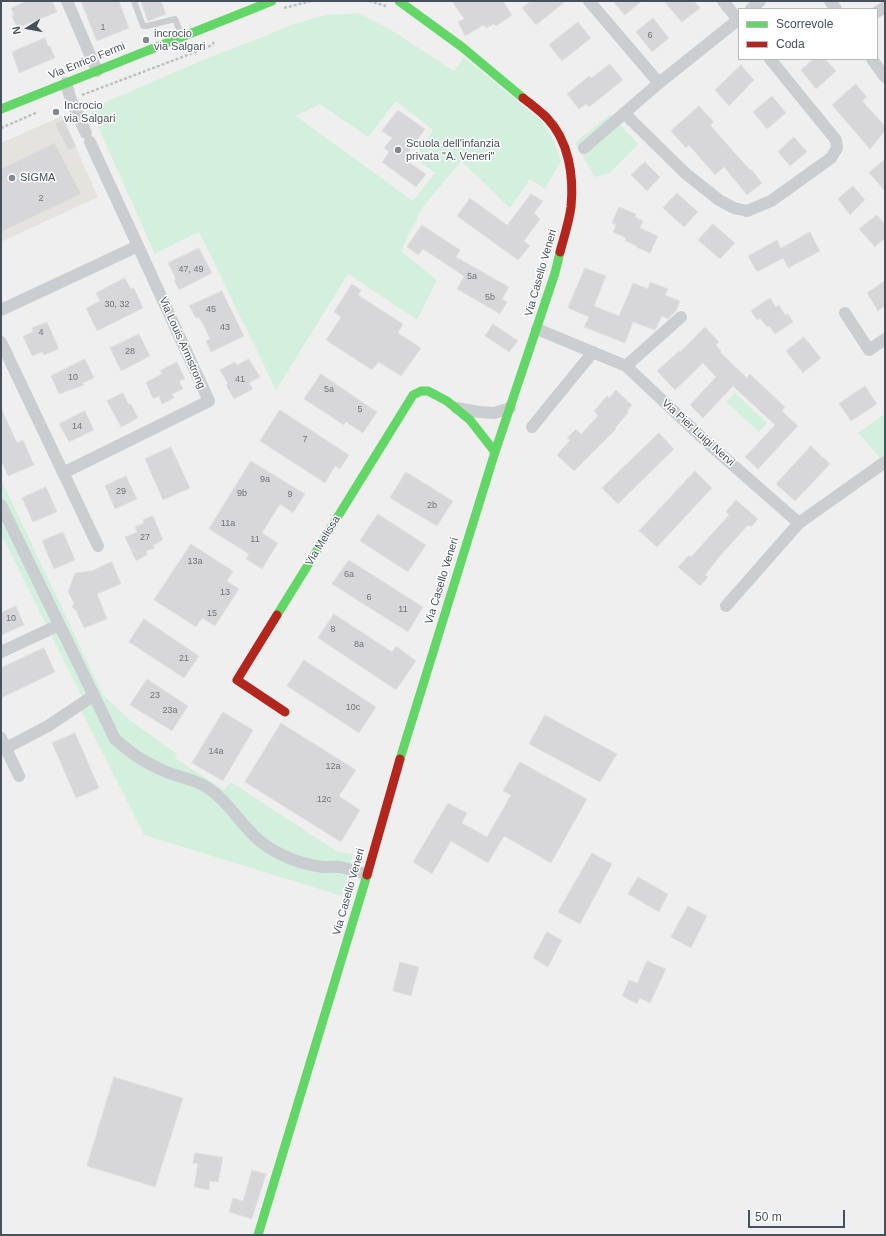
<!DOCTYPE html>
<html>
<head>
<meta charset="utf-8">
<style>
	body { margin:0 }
	#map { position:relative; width:886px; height:1236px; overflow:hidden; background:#f0efef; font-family:Helvetica,sans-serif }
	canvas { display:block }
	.frame { position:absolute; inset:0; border:2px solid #46515d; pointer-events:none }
	.legend { position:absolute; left:738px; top:8px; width:140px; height:52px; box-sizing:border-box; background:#fff; border:1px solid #b5b9be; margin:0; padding:5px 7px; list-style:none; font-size:12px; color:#46515d }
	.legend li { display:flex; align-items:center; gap:8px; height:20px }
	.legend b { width:20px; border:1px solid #b5b9be }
	.north { position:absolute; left:8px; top:8px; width:40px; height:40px; -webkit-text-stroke:3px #fff; paint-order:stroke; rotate:259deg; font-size:11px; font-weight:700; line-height:16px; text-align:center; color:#46515d }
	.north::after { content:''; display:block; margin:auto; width:14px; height:18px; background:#46515d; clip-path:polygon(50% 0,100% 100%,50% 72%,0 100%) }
	.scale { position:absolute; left:748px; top:1210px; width:97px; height:18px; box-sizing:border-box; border:2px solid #46515d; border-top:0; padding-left:5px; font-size:12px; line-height:14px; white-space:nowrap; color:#46515d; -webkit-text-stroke:3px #fff; paint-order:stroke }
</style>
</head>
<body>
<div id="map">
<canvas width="886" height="1236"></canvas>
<div class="frame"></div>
<ul class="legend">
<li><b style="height:5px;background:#63d668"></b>Scorrevole</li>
<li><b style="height:5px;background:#b3261e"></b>Coda</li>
</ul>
<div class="north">N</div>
<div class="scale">50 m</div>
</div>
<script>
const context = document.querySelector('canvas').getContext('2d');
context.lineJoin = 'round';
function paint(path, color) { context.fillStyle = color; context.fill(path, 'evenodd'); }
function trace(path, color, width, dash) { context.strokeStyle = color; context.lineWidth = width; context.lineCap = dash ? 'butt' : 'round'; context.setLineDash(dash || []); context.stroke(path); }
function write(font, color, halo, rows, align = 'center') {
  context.font = font + ' Helvetica,sans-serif'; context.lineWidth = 3; context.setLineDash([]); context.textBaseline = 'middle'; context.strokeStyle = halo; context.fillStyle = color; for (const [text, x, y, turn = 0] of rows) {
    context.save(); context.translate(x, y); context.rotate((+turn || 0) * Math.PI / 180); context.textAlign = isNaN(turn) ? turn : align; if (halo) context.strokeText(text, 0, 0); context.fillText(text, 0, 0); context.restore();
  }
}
const commercial = new Path2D(`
	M62,116L98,197L1,242V143Z`);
const green = new Path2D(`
	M358,13L391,30L454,71L464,57L543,122L554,141L561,161L545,189L530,179L510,208L461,161L422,208L401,251L437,280L417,320L348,274L276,390L199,232L155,254L90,109L205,59L260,38L293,24L326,15ZM396,101L433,130L414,158L435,173L413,201L296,116L320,104L368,137Z
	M610,114L638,144L610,173L595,177L575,143Z
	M735,393L767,423L759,432L726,402Z
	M885,414V462H884L858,433Z
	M1,479L103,695L130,720L177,754L175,758L224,790L231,782L338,852L353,854L342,896L144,835L76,700L82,697L1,534Z`);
const building = new Path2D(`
	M27,1H52L57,12L17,28L12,16L14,15L11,8Z
	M81,1H119L129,28L97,41Z
	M141,1H161L166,14L148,21Z
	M452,1H503L512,15L496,26L494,24L486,28L484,25L465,36L458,22L464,19Z
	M531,1H566L536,25L522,8Z
	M613,1H642L625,15Z
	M664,1H694L700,8L682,22Z
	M653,18L669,38L652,52L636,32Z
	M578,22L591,38L562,61L549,45Z
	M45,38L48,46H50L55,58L19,73L12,52Z
	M814,59H825L836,71L816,89L801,70Z
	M610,64L623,80L589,107L586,104L579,109L567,94L589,76L591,78Z
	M741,65L754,80L729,106L715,90Z
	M856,84L867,97L862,101L885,126V131L870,149L832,105Z
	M772,96L786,113L767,129L753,112Z
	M699,106L714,122L710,125L750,170L751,169L762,183L747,195L724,167L715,175L689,145L686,148L671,131Z
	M398,110L425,129L404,159L426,174L416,187L382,162L389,152L384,148L392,138L382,131Z
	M64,120L76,147L68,150L55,124Z
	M794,137L807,152L790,166L778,152Z
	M55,143L81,194L1,232V169Z
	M885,159V191L869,173Z
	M645,162L660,177L647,191L631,175Z
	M853,186L865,200L850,215L838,199Z
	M677,193L698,212L684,227L663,208Z
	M531,194L543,201L534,213L540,219L524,241L530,246L518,260L457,216L470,198L507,225Z
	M619,207L636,214L635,217L643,221L640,228L658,236L650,253L636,247L637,246L625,241L626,238L613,232L616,225L612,223Z
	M877,215L885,224V238L875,247L859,229Z
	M713,224L735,243L720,259L698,240Z
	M422,225L460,250L456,257L509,287L502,299L507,302L500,314L457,289L464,276L423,249L418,255L407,247Z
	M810,232L820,251L788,268L783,258L757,272L748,256L777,240L781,248Z
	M199,248L212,273L179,290L174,280L176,279L168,263Z
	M585,268L606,276L594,306L619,316L633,283L648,289L650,282L668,289L665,295L680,301L676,311L668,319L662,316L655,330L633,322L625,343L584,327L589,317L568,308Z
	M125,278L131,289L134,288L143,308L97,331L86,308L100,301L96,293Z
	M885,281V306L878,311L867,293Z
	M352,284L361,290L358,295L403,324L398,333L421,348L401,376L379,362L372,370L326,340L341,317L334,312Z
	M222,291L244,336L211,352L206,341L210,339L204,326L199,317L196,318L189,306Z
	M770,298L776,307L779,305L785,315L788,314L793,322L775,334L769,326L767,327L760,318L757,320L751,311Z
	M47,322L59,349L44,355L42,352L32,356L23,336L33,332L32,328Z
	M493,324L518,341L509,352L485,336Z
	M705,327L719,342L716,345L721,351L720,352L747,378L750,374L785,407L782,411L798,426L758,469L745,457L775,425L733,386L703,418L690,405L716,377L703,363L675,390L657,371L679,351L680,352Z
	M139,334L150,356L121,371L110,348Z
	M804,337L821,358L803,373L786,351Z
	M85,359L94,378L83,383L84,385L59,394L51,376Z
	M249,359L260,377L249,383L253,389L234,399L226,385L228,384L220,370L235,362L237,365Z
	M177,362L185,379L179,381L183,389L172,394L174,398L162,404L159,396L153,399L146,382L162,374L160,371Z
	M321,374L377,412L363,433L346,422L344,425L304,399Z
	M865,386L877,404L851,421L839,404Z
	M616,390L632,405L627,411L629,412L615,428L616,429L574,471L557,455L570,440L567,438L576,429L581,434L598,416L594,411L607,396L609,398Z
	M123,393L129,405L131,404L138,418L121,427L107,401Z
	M1,408L17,443L23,440L34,465L8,476L1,460Z
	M280,410L349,455L340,469L335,466L325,483L260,441Z
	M85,411L94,430L69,442L59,424Z
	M659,433L674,449L618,504L602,488Z
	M811,446L830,464L795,501L776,484Z
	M171,447L190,488L163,500L145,459Z
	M251,461L305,494L293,513L280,504L262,533L278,543L262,569L246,559L249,554L209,529Z
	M695,471L712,488L657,547L639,531Z
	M406,472L453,501L437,526L390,498Z
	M126,476L137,499L115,509L105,486Z
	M46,487L57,512L33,522L22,498Z
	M736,500L758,519L751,527L748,525L720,556L705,575L708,577L700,586L678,567L689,555L691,557L729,515L726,512Z
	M378,514L426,545L408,572L360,541Z
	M153,516L163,540L153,545L155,548L146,551L147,555L136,561L125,537L137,532L135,527L144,523L143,520Z
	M63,532L75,560L54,569L42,541Z
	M191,544L233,571L227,581L239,589L215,626L202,618L196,627L154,600Z
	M349,560L423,607L408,632L332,584Z
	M112,562L121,584L97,594L107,619L84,628L76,611L72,607L74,603L68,592L75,573L91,571Z
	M16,606L24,625L1,635V613Z
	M334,614L392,652L396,646L416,661L396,690L318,638Z
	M144,619L199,656L184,678L129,642Z
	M44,648L55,672L1,698V668Z
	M304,660L376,707L359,733L287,686Z
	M147,679L188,706L172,731L130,705Z
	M223,712L253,730L223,781L192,763Z
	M545,715L617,754L600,782L529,744Z
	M281,723L356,770L339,796L360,810L341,842L245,782Z
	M75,733L99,788L76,798L52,743Z
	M520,762L587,799L551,863L504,836L488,863L451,841L432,874L413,862L448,803L467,813L462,823L487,837L511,795L503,791Z
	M592,853L612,864L580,924L558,912Z
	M638,877L668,894L659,912L628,894Z
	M688,906L707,916L691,948L671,937Z
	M547,932L562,940L548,967L533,958Z
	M647,961L666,969L650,1003L640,998L637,1004L622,996L629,980L637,983Z
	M400,962L419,967L411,996L393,991Z
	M114,1077L183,1098L155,1187L87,1166Z
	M195,1153L223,1157L218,1182L210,1181L209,1190L194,1187L198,1164L193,1163Z
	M252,1170L266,1174L252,1219L229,1212L233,1198L243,1201Z`);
const path = new Path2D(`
	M369,1L386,6
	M284,8L311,1
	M82,95L206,48L213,44L214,40
	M1,128L38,112`);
const lane = new Path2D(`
	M134,1L143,26H147L175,19L182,36`);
const street = new Path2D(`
	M67,1L97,71
	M589,1L659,83
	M723,1L739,21
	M830,1L836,9
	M751,9L760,1
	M877,12L885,7
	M872,59L885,77
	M66,83L71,100L86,133
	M624,113L685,173L719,200L734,208L747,211L771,201L831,158L837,148L836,140L770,59
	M90,142L138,246
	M584,148L659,83L739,19
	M1,310L138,246L209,401L63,473
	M845,313L869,350L885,339
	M537,329L626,366L711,446L799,523L885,462
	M1,342L98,546
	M626,366L681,317
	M457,408L479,412L494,413L510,408
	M532,427L593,352
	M1,505L115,739C133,755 147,764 169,773C180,777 192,779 203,785C227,798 240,825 261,842C278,855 301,864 323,867C329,867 337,866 344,868C352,870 359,872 367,874
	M726,606L799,523
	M1,652L59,625
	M1,738L19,776
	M6,748L48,726L93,696`);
const fast = new Path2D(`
	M399,1L462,47L523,98
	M1,109L272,1
	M277,615L413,395L421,391H428L447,401L470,420L495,452
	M400,759L495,452L555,273L560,252
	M258,1235L367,875`);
const jam = new Path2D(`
	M523,98C531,104 540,111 547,118C569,141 574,176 571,207C569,222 564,237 560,252
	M277,615L237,680L285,712
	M367,875L400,759`);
const markers = [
	[146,40,4,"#828890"],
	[56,112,4,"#828890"],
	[398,150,4,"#828890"],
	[12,178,4,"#828890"]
];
const numberNames = [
	["1",103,28],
	["6",650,36],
	["2",41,199],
	["47, 49",191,270],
	["5a",472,277],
	["5b",490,298],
	["30, 32",117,305],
	["45",211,310],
	["43",225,328],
	["4",41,333],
	["28",130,352],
	["10",73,378],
	["41",240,380],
	["5a",329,390],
	["5",360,410],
	["14",77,427],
	["7",305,440],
	["9a",265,480],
	["29",121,492],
	["9b",242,494],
	["9",290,495],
	["2b",432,506],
	["11a",228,524],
	["27",145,538],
	["11",255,540],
	["13a",195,562],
	["6a",349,575],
	["13",225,593],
	["6",369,598],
	["11",403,610],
	["15",212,614],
	["10",11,619],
	["8",333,630],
	["8a",359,645],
	["21",184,659],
	["23",155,696],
	["10c",353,708],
	["23a",170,711],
	["14a",216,752],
	["12a",333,767],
	["12c",324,800]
];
const poiNames = [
	["incrocio",154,34],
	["via Salgari",154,47],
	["Incrocio",64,106],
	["via Salgari",64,119],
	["Scuola dell'infanzia",406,144],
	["privata \"A. Veneri\"",406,157],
	["SIGMA",20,178]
];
const streetNames = [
	["Via Enrico Fermi",87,61,-22],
	["Via Casello Veneri",541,273,-74],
	["Via Louis Armstrong",182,343,66],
	["Via Pier Luigi Nervi",698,433,42],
	["Via Melissa",323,541,-59],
	["Via Casello Veneri",442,581,-73],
	["Via Casello Veneri",349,892,-74]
];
paint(commercial, '#e5e3dd');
paint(green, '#d3f0de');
paint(building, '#d7d7d9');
trace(building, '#e1e1e2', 1);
trace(path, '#b9c4c1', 2.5, [3, 2]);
trace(lane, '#cbced0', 6);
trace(street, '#cbced0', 12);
trace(fast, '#63d668', 9);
trace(jam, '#b3261e', 9);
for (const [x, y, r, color] of markers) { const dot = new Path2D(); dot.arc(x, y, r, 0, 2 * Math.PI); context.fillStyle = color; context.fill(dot); trace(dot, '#fff', 1.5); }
write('9px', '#6c747d', null, numberNames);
write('11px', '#46515d', '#fff', poiNames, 'left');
write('11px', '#46515d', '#fff', streetNames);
</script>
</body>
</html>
